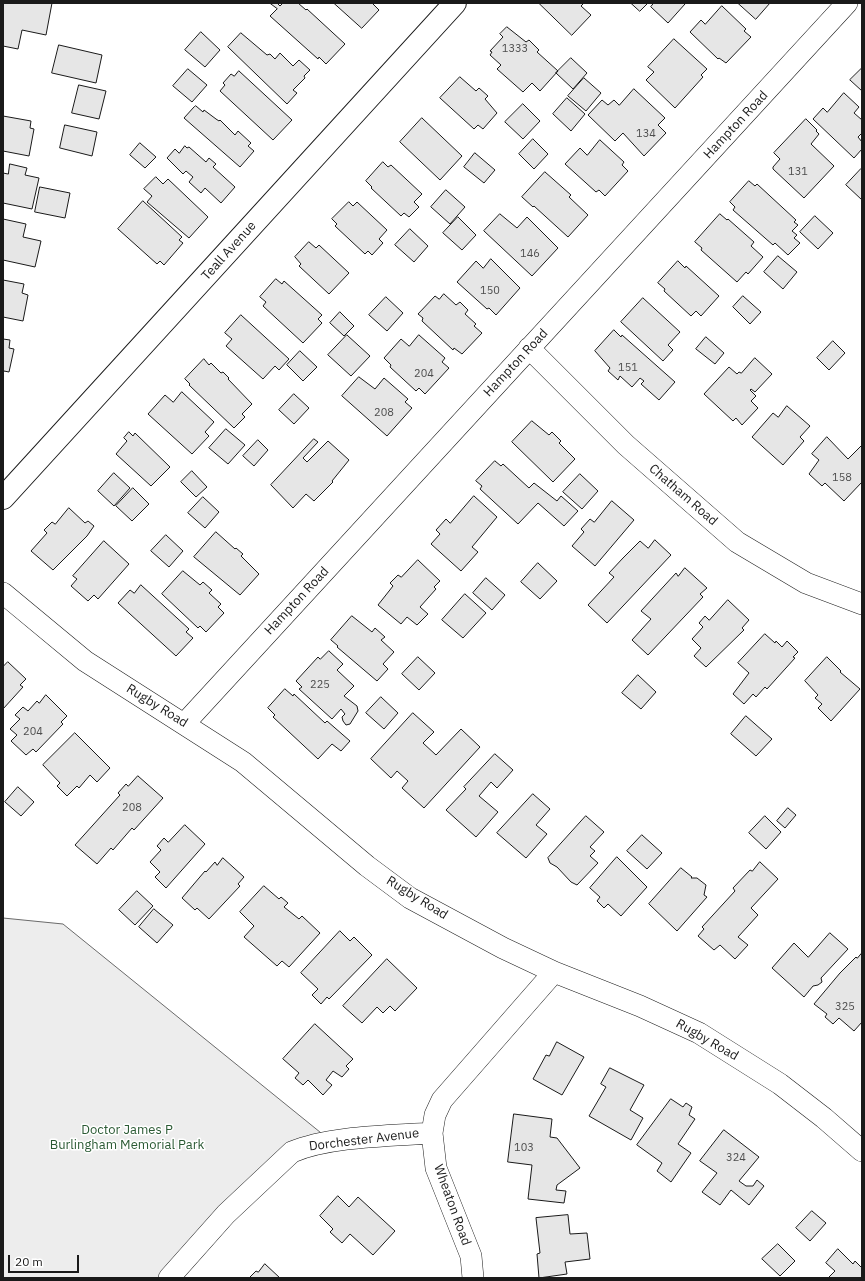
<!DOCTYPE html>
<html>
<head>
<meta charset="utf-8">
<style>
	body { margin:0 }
	#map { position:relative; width:865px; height:1281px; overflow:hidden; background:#fff; font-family:"IBM Plex Sans",sans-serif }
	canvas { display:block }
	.frame { position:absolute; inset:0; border:4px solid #1a1a1a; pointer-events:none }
	.scale { position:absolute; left:8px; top:1255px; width:71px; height:18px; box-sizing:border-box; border:2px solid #1a1a1a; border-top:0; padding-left:5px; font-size:12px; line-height:14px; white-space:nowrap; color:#1a1a1a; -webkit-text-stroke:3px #fff; paint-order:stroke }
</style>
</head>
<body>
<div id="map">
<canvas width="865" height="1281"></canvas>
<div class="frame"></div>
<div class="scale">20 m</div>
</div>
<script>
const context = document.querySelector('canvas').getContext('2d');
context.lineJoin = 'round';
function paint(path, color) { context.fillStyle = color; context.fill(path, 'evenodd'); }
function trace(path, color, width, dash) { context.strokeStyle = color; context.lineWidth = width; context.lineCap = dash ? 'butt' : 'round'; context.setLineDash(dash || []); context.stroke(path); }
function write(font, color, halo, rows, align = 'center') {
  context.font = font + ' "IBM Plex Sans",sans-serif'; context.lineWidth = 3; context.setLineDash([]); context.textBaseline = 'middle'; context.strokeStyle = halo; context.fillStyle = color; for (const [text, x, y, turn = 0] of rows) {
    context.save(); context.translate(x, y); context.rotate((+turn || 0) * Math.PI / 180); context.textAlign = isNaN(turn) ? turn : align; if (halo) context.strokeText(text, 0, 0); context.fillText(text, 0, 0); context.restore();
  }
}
const built = new Path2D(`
	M3,918L63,924L331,1141L305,1146L169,1278H3Z`);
const building = new Path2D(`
	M3,3H52L46,35L22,30L18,49L3,46Z
	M270,3H277L280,6L283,3H298L306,10L307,9L345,44L326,64L319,57L318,59L270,16L277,9Z
	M334,3H372L379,10L362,28Z
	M539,3H584L581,6L591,15L572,35Z
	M631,3H648L640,11Z
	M654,3H683L685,4L668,23L651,7Z
	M738,3H770L756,19Z
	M722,6L746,29L744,31L751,37L726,63L719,58L718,59L690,32L701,20L705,24Z
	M507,27L526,42L529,40L539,50L537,52L558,71L540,91L532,83L523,92L497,69L501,65L490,55L492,52L490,51L503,37L500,34Z
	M201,32L220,50L205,67L185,50Z
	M241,33L267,55L270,54L275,59L280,53L293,66L299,60L310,70L304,76L305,78L293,90L297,93L287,104L228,47Z
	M674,39L707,69L701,75L703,77L675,108L646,80L654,72L648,67Z
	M59,45L102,55L96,83L52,73Z
	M571,58L587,73L573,89L556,73Z
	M862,68V91L850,80Z
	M188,69L207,85L192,102L173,86Z
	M239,71L292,120L273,140L220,91L225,85L223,83L231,74L234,76Z
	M460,77L476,91L479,88L488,96L485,99L497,113L483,129L478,125L474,129L440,98Z
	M584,78L601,93L586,111L568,96Z
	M79,85L106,91L99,119L72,113Z
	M634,89L665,118L658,125L666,133L644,156L623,133L615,141L588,115L602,100L608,105L614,100L619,105Z
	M844,93L859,107L854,113L862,120V133L858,137L862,142V149L854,158L813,119L823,108L827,112Z
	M567,98L585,114L571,131L553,114Z
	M523,104L540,121L523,139L505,122Z
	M196,106L203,112L204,110L216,119L219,121L220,120L235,135L238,131L251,143L248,146L254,151L240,167L184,118L194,107Z
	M3,116L31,121L30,128L34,129L29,156L3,151Z
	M422,118L462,156L440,180L400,142Z
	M806,119L817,130L816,131L819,134L811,144L834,166L804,198L773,169V167L780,159L774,153Z
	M65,125L97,132L92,156L60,148Z
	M533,139L548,154L534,169L519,154Z
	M600,140L624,162L622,165L628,171L605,196L599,190L596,192L565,164L580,148L587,155Z
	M140,143L156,157L145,168L130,155Z
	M185,146L187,148L189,147L206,162L209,158L216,164L213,167L235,187L221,203L205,188L201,193L189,182L193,177L186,171L183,174L167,158L175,149L179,153Z
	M475,153L495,170L484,183L464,167Z
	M383,162L388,167L391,165L422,194L414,202L419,207L409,217L404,213L401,216L371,188L372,187L366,181Z
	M10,164L27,168L25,175L39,178L32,209L3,203V173L8,174Z
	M861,169L862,170V200L846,185Z
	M545,172L571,195L569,197L588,215L568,237L534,206L533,207L522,197Z
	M156,177L163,184L168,179L208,217L189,238L147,202L152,196L144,189Z
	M749,181L755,186L757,184L796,220L794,222L798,225L792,231L797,235L794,238L800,243L788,255L775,243L773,245L733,210L735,207L730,202Z
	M40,187L70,193L65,218L35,212Z
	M446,190L465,207L450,224L431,207Z
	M143,201L182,237L179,240L183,243L164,265L160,261L157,264L118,229Z
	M349,202L353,206L357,202L387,230L379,239L383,243L372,255L368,251L365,254L335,226L337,224L332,219Z
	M500,214L517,228L527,217L558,248L532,276L484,231Z
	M720,214L727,220L728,219L754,242L751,246L763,257L748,274L746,272L737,282L701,250L702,248L695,242Z
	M815,216L833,233L818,249L800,232Z
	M458,217L476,235L462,250L443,233Z
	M3,219L26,224L23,237L41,241L35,267L3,260Z
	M410,229L428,246L414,262L395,245Z
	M309,242L316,248L319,245L349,273L329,294L299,266L301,264L295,257Z
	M778,256L797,272L783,289L764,272Z
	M491,259L520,288L496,315L489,308L487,309L457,282L476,261L483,268Z
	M678,261L685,268L686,266L719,296L701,316L696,311L691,316L664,291L665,289L658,283Z
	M276,279L282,284L284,281L322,315L318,319L322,323L303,343L263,306L266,302L260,297Z
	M3,280L24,284L22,293L28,295L23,321L3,317Z
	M444,294L456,305L460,302L468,310L465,314L476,324L474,326L482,333L462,354L454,348L453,350L422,321L423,318L418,314L435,296L439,299Z
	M743,296L761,312L750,324L733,307Z
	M386,297L403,313L387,331L369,315Z
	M643,298L680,332L668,345L673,350L663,361L621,322Z
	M340,312L354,326L344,336L330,323Z
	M241,315L289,359L279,370L275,366L263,379L226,346L232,339L225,333Z
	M614,330L621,337L622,335L675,382L659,400L641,384L644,381L640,378L632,387L620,376L618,380L608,371L610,368L595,351Z
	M347,335L370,356L351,376L328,355Z
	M419,335L445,358L442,362L449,368L425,394L419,388L416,391L390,367L391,365L384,358L401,339L409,346Z
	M706,337L724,353L715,364L696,349Z
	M3,339L10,340L9,348L14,349L9,372L4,371L3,373Z
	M833,341L845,353L829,370L817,358Z
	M300,351L317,367L303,381L287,365Z
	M755,358L772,374L755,392L751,389L750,390L756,396L751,401L758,408L742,425L736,418L733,421L704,394L729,367L737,374L739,372L741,373Z
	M204,359L209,365L211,363L221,373L223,372L229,378L228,379L252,404L242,414L245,417L234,428L189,385L190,384L185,379Z
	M359,377L375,389L384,378L408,399L405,402L412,408L387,436L342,396Z
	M182,392L214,422L205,432L209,436L192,454L148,414L165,395L173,402Z
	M294,394L309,408L294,424L279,410Z
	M787,406L810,426L800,437L804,441L783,465L752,437L773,413L778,417Z
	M532,421L549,435L552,432L561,441L559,443L575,459L553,482L512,442Z
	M226,429L245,445L228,464L209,448Z
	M129,432L133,436L135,433L170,467L151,486L116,454L127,441L124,438Z
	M827,437L848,459L862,445V482L844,501L825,483L822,486L809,474L819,460L812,454Z
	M314,439L318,442L303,458L307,462L328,441L349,460L332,481L333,482L314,501L306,494L293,508L271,485Z
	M258,440L268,450L254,466L243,456Z
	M495,461L501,466L503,464L529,488L534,483L557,501L561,496L578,511L564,526L538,503L518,524L480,489L482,486L476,481Z
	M192,471L207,487L196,497L181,482Z
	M114,473L130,488L114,506L98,491Z
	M580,474L598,491L582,509L563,492Z
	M133,488L149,504L132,521L116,506Z
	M474,496L497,517L472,547L478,552L461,571L431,544L440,534L436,530L446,519L450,523Z
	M203,497L219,512L205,528L188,513Z
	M612,501L634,520L595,566L572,546L584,532L581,529L590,519L594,522Z
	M69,508L85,523L88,521L94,526L87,536L53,570L31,551L47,533L44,530L52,522L55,524Z
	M216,532L235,549L236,548L243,554L241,556L259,574L240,595L194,557Z
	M166,535L183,551L169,567L151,551Z
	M655,540L671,555L607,623L588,605L614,577L609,573L623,558L640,541L648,548Z
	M104,541L129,564L98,599L94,595L88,601L71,586L77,579L73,576Z
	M418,560L440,581L434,587L436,589L420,607L428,614L417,625L407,617L401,624L378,605L393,586L390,583L398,575L401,577Z
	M538,563L557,581L540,599L521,582Z
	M685,568L707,588L700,594L703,597L648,655L632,640L651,619L641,611L676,573L678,576Z
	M183,571L200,585L203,582L212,590L209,593L221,604L218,607L224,613L206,632L200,626L198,628L162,594Z
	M486,578L505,595L492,610L473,593Z
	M141,585L189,629L186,632L193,638L176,656L118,603L130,590L134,593Z
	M465,594L486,613L463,638L442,620Z
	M728,600L749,620L742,628L744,630L706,667L694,656L701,648L692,639L703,627L699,623L705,616L709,620Z
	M352,616L372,632L375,628L385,637L381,640L394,652L383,664L388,669L377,681L337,647L338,646L331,640Z
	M765,634L775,643L776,641L782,647L787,641L798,652L793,657L795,658L767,689L765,687L756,697L753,694L744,704L733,694L749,673L738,663Z
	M329,651L343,664L337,670L354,686L344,696L357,706L358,711L350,724L346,725L343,721L342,717L345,714L341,709L332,719L299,689L302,687L296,681L318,657L320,659Z
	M418,657L435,673L419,690L402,674Z
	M827,657L841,671L840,672L860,689L831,721L818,708L822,704L815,698L818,695L805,681Z
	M8,662L26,679L20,685L23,687L3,709V667Z
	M638,675L656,692L641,709L622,693Z
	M285,689L293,696L294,694L325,723L327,721L350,741L341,751L332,744L318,759L273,717L275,715L268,708Z
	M46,695L67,716L61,722L63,724L36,752L33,749L26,755L11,741L17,735L10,729L20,719L15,715L23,707L28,711L37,701L39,703Z
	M381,697L398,713L384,729L366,713Z
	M413,713L434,732L423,743L436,755L461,729L480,747L424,808L402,788L408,781L397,771L391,778L371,759Z
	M746,716L772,739L756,756L731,734Z
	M75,733L110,768L97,782L90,775L79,788L77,786L67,796L57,786L60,783L43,765Z
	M495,754L513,770L497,788L491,782L479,796L498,812L476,837L446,810L466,789L464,787Z
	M138,776L163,798L134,830L132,828L113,850L111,848L97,864L75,845L120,795L118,793L126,784L128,786Z
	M18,787L34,802L21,816L5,802Z
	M533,794L550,809L536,825L547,834L526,858L497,833Z
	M788,808L796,815L785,828L777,821Z
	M586,816L604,832L590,847L595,851L590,856L598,863L577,885L571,882L557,867L550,863L548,858Z
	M765,816L781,832L766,849L749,833Z
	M185,825L205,844L166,888L155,877L160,872L150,862L161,850L157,846L164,838L168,842Z
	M642,835L662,853L647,869L627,851Z
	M617,857L647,887L621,916L608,904L604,908L597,901L600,897L590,888Z
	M223,858L244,877L238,884L240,886L209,919L197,908L195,910L182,898L205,871L206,872L215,862L217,865Z
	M760,862L778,879L751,908L758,915L738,937L748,945L735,959L720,945L714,950L698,936L704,929L702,927L735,891L733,888L750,870L752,871Z
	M681,868L692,877L691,878H697L706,885L704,895L707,897L677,931L649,904Z
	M264,886L279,899L281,897L288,903L284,907L299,919L302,916L320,933L289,967L282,961L277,966L244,937L254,926L240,912Z
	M137,891L153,906L135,925L119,910Z
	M154,909L173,925L157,943L139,927Z
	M340,931L350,941L354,937L372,955L329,999L327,997L321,1004L312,995L318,989L301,973Z
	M830,933L848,949L821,978L822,982L818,985L813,986L804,997L772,968L794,943L808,957Z
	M862,953V1022L854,1031L839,1018L833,1024L825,1017L827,1014L814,1004L840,973L856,957L857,958Z
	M387,959L417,988L395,1011L390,1006L383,1013L377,1007L362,1023L343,1006Z
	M315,1024L353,1059L346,1066L349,1069L342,1077L333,1071L326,1080L332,1085L323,1095L308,1080L303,1085L295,1078L299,1073L283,1059Z
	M557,1042L584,1057L562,1095L533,1079L546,1055L549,1056Z
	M610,1068L644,1085L630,1110L643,1118L631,1140L589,1116L606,1087L601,1084Z
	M671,1099L683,1107L686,1103L692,1107L689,1115L695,1119L678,1144L691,1153L671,1182L657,1171L662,1163L637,1145Z
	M514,1114L552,1119L550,1137L557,1138L580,1168L557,1185L556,1190L566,1191L564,1203L528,1199L532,1165L508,1162Z
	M724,1130L759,1157L739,1181L746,1186H753L757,1180L764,1186L749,1205L731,1190L720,1205L702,1192L717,1173L700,1161Z
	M338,1196L349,1207L358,1197L395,1231L373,1255L350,1234L342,1243L330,1232L333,1229L320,1216Z
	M812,1211L826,1223L810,1241L796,1228Z
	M568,1215L570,1234L587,1233L590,1259L565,1262L567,1274L539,1278L537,1254L540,1253L536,1218Z
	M778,1244L795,1261L780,1276L762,1259Z
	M838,1249L853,1264L855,1261L862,1268V1278H828L835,1271L826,1263Z
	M265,1264L280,1278H249L256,1271L258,1272Z`);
const minor = new Path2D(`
	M529,348L626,445L737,542L806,583L862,604
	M3,593L85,661L243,762L367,866L410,898L503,948L554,972L640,1006L699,1033L780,1084L824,1118L862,1151
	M185,723L847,3
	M169,1278L226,1214L292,1152C330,1136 390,1136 432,1133
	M473,1278L471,1256L436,1168L432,1133L435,1115L442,1100L554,972`);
const tertiary = new Path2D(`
	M3,498L455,3`);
const numberNames = [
	["1333",515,49],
	["134",646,134],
	["131",798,172],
	["146",530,254],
	["150",490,291],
	["151",628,368],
	["204",424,374],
	["208",384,413],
	["158",842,478],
	["225",320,685],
	["204",33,732],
	["208",132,808],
	["325",845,1007],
	["103",524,1148],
	["324",736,1158]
];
const streetNames = [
	["Hampton Road",736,125,-47],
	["Teall Avenue",229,251,-48],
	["Hampton Road",516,363,-47],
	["Chatham Road",683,495,41],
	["Hampton Road",297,601,-47],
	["Rugby Road",157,706,32],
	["Rugby Road",417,898,32],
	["Rugby Road",707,1040,30],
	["Dorchester Avenue",364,1140,-7],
	["Wheaton Road",452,1205,70]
];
const parkNames = [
	["Doctor James P",127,1130],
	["Burlingham Memorial Park",127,1145]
];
paint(built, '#ededed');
trace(built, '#6a6a6a', 1);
paint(building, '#e6e6e6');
trace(building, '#1a1a1a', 1);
trace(minor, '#1a1a1a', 22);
trace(tertiary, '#1a1a1a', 24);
trace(minor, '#fff', 21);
trace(tertiary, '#fff', 22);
write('11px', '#4d4d4d', null, numberNames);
write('13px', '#1a1a1a', '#fff', streetNames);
write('13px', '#2b5a34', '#fff', parkNames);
</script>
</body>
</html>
